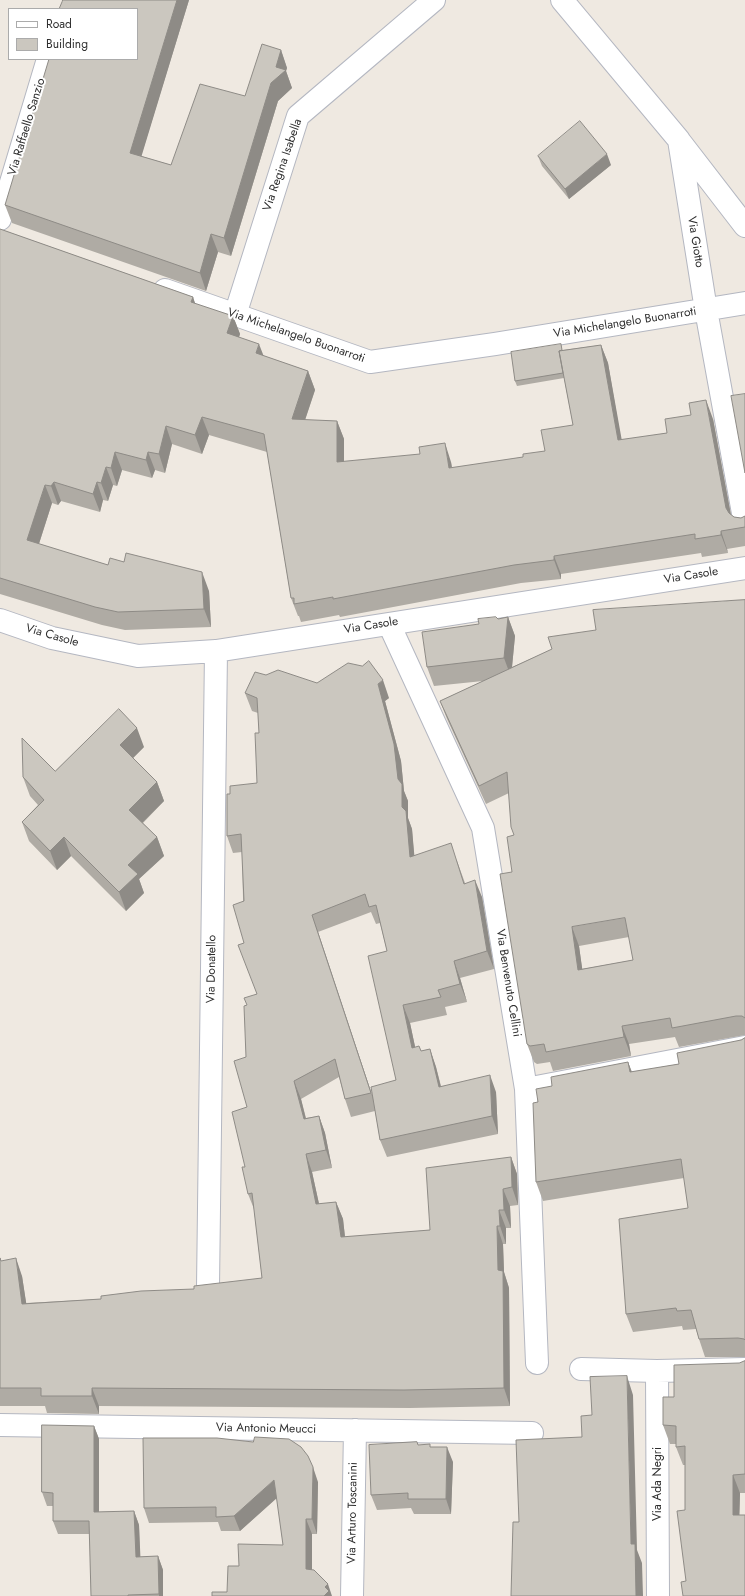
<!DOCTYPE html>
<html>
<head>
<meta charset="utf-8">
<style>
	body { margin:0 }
	#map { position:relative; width:745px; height:1596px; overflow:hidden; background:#efe9e1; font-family:Jost,sans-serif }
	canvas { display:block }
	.legend { position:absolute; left:8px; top:8px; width:130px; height:52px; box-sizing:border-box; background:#fff; border:1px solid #ababab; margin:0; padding:5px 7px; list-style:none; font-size:12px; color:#2e2e2e }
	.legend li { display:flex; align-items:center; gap:8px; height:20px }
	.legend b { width:20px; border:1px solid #ababab }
</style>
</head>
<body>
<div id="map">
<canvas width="745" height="1596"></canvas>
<ul class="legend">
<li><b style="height:5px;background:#fff"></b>Road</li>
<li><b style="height:11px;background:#cbc7bf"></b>Building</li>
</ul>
</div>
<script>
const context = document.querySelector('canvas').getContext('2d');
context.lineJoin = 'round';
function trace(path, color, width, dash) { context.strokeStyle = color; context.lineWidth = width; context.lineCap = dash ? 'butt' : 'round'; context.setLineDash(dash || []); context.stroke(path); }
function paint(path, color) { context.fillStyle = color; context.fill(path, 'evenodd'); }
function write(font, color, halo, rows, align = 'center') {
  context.font = font + ' Jost,sans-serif'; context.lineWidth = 4; context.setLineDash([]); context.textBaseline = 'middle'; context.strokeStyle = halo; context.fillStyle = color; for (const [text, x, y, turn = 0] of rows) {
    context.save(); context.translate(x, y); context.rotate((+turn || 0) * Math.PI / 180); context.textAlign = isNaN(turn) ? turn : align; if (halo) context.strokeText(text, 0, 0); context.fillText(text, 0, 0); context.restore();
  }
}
const minor = new Path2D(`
	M562,0L679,140L706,310L745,524
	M681,143L745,226
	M0,219L48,59
	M165,290L370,362L495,344L745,303
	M235,315L298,116L434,0
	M0,620L52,638L138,656L216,651L745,568
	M389,624L483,828L526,1089L537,1363
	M526,1089L745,1047
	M208,1287L216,651
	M581,1369L657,1371L745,1369
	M657,1371L658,1596
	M0,1425L532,1433
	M352,1596L355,1430`);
const wall = new Path2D(`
	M63,0H189L141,156L171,165L245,96L281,50L287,68L286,71L292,88L278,101L231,256L218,252L206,291L12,223L5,205L137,59Z
	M538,156L611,165L569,199L542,166Z
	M0,229L193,297L195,304L233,316L240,334L239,337L264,356L308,371L315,390L305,420L337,421L344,439V462H451L452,468L523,457L545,451L573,425L564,378L517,386L515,381L563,350L601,345L608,363L621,440L667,433L713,419L731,515L734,517L741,518L745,516V546L727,549L728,553L702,557L701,553L561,574V579L521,583L340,617L339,615L301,622L299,616H298L291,598L267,452L209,435L202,454L172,444L165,473L155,470L152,478L122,470L117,486L113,485L108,501L103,500L100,512L61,501L58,505L52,503L39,544L108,565L209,591L211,627L125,630L102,625L0,594Z
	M745,600V1035L679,1047L675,1037L629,1044L631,1056L553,1071L550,1062L537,1064L534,1062L527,1044L512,872L514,835L509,793L486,804L447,719L440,701L483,681L434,686L427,667L479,624L498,619L508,617L515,636L512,667L596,630L727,601ZM629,937L633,960L582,969L579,946Z
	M266,675L317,683L389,698L385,701L401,761L404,791L408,801V818L412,829L414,855L457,861L465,883L482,897L494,969L460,978L467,1002L445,1007L447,1015L410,1023L415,1047L421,1051L430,1049L436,1067L441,1086L496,1092L498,1134L387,1157L380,1140L375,1111L351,1117L345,1099L339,1077L301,1099L306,1118L319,1116L325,1133L332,1168L312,1172L319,1204L336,1202L343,1219L345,1237L430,1230L511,1157L517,1174L518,1205L510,1206L511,1228H506V1244H503L504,1272L509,1288L510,1406L410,1408L99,1406V1414L47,1413L45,1406H0V1257L1,1261L22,1276L26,1303L101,1299L194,1289L262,1278L254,1209L248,1194L245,1167L247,1107L246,1057L247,1006L257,994L244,943L242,852L233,853L227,836L230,794L257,783L259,733L258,713L252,711L245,693ZM371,912L376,924L380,923L387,951L396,1080L372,1095L318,932Z
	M144,747L133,758L157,782L164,801L143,823L157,837L164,856L139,879L144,893L126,911L71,856L57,870L29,841L22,822L38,805L30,796L23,777L55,771Z
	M745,1038V1357H705L699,1339L696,1329L683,1330L682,1326L633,1332L626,1314L688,1208L684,1178L543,1201L536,1182L538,1102L552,1086L628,1062L632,1072L679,1064Z
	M745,1361V1493H740L739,1515L686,1581L685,1510V1465H683L676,1447V1444H670L663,1425L674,1397L739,1363Z
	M94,1426L99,1439V1512L134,1511L139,1525L140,1557L158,1556L163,1570V1596H91L90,1534H58L53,1521V1506H47L42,1492Z
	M418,1445L431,1447L453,1462L451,1514H414L411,1508L377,1510L371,1495Z
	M318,1482L317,1534H312V1570L239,1566L283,1545L277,1498L240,1531H221L218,1522L149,1523L144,1508Z`);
const shadedWall = new Path2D(`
	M177,0H189L137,171L130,153Z
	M281,50L287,68L286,71L292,88L278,101L231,256L224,238Z
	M607,154L611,165L569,199L565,189Z
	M211,234L218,252L206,291L200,273Z
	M193,297L199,315L191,302Z
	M233,316L240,334L234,352L227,333Z
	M259,344L266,362L256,353Z
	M601,345L608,363L625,458L618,440Z
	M308,371L315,390L299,438L292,419Z
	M706,400L713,419L733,526L726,508Z
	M202,417L209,435L202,454L195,435Z
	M337,421L344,439V481L337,462Z
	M166,426L172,444L165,473L159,454Z
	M445,443L451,462L455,487L449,468Z
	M115,452L122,470L117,486L111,468Z
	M148,452L155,470L152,478L146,460Z
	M106,467L113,485L108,501L101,483Z
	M54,482L61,501L58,505L51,486Z
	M97,482L103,500L100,512L93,494Z
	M45,485L52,503L34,559L27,540Z
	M721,531L727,549L728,553L721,535Z
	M554,556L561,574V579L554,560Z
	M202,572L209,591L211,627L204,609Z
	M508,617L515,636L511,677L504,658Z
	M383,680L389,698L385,701L401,761L404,791L408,801V818L412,829L416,874L410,857L398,779L378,684Z
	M137,728L144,747L127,764L120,745Z
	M157,782L164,801L136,829L129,810Z
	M64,837L71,856L57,870L50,851Z
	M157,837L164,856L139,879L144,893L126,911L119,892L128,865Z
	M475,880L482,897L494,969L487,951Z
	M312,915L318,932L377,1110L371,1093Z
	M572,927L579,946L585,988L578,970Z
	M454,961L460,978L467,1002L460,984Z
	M403,1005L410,1023L419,1065L412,1048Z
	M622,1026L629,1044L631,1056L624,1037Z
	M430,1049L436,1067L445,1104L439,1087Z
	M628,1062L635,1081L630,1072Z
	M490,1075L496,1092L498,1134L492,1116Z
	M294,1081L301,1099L310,1136L304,1119Z
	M319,1116L325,1133L332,1168L326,1150Z
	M306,1154L312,1172L323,1222L316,1204Z
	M511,1157L517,1174L518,1205L512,1187Z
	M503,1189L510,1206L511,1228L504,1210Z
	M336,1202L343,1219L347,1255L341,1237Z
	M499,1210L506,1228V1244L500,1226Z
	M497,1226L503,1244L504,1272L509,1288L510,1406L504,1388L498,1270Z
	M16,1258L22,1276L29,1321L22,1304Z
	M627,1376L633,1395L637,1550L642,1563L643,1596H636L631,1544Z
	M92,1388L99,1406V1414L92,1396Z
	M94,1426L99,1439V1525L94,1512Z
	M447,1447L453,1462L451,1514L446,1499Z
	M313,1467L318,1482L317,1534L312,1519Z
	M733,1475L740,1493L739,1534L733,1515Z
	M274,1480L280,1495L240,1531L234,1516Z
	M134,1511L139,1525L141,1570L136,1557Z
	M306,1519L312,1534V1584L306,1569Z
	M158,1556L163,1570V1596H159V1594Z
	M328,1584L332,1596H324L325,1587Z`);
const building = new Path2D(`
	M63,0H177L130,153L171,165L200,84L245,96L262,44L281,50L276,67L286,70L271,83L224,238L211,234L200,273L5,205L49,59H137V9H59L62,2Z
	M580,121L607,154L565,189L538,156Z
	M0,229L193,297L191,302L233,316L227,333L259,344L256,353L308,371L292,419L337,421V462L420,454L419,447L445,443L449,468L523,457V454L545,451L541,430L573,425L559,351L601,345L618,440L667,433L665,419L691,415L689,403L706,400L726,508L729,513L734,517L741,518L745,516V527L721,531V535L695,539V534L554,556V560L514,565L333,599V597L294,604V598H291L264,434L202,417L195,435L166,426L159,454L148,452L146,460L115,452L111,468L106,467L101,483L97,482L93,494L54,482L51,486L45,485L27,540L108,565L110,558L124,562L126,553L202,572L204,609L118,612L95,607L0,578Z
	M561,344L562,350L559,351L563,373L515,381L511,352Z
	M745,394V473L731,396Z
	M745,600V1018L742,1016H736L672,1028L670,1018L622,1026L624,1037L546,1052L544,1044L530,1046L527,1044L500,874L512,872L507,837L514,835L511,827L507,772L479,786L440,701L552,649L548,637L596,630L593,610ZM625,918L633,960L578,970L572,927Z
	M496,617L498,619L508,617L504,658L427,667L422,632L479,624L478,619Z
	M369,661L383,680L378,684L394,744L398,779L402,784V807L406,811L410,857L451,843L464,884L475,880L487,951L454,961L460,984L438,990L441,997L403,1005L412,1048L419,1046L421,1051L430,1049L439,1087L490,1075L492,1116L380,1140L371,1087L396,1080L368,956L387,951L376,905L369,907L365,894L312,915L371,1093L345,1099L335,1059L294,1081L304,1119L319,1116L326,1150L306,1154L316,1204L336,1202L341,1237L430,1230L426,1168L511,1157L512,1187L503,1189L504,1210H499L500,1226H497L498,1270L503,1271L504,1388L404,1390L92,1388V1396H41V1388H0V1258L1,1261L16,1258L22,1304L101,1299V1296L141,1291L194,1289V1286L262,1278L252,1193L248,1194L242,1167H245L232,1112L247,1107L234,1061L246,1057L244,1006L247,1005L244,998L257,994L238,945L244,943L233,905L244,901L241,834L227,836V794H230V786L257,783L255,733H259L257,698L245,693L255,672L266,675L278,670L317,683L348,663L362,666Z
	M119,709L137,728L120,745L157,782L129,810L157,837L128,865L138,874L119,892L64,837L50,851L22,822L44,800L23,777L22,738L55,771Z
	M745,1038V1340L744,1339L738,1338L699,1339L691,1310L677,1311L676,1308L626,1314L619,1219L688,1208L681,1159L536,1182L533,1103L538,1102L536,1089L552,1086L551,1077L628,1062L630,1072L679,1064L677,1053L741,1040Z
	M745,1361V1474L733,1475V1515H745V1596H683L681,1582L686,1581L677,1511L685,1510V1446L676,1447V1426L663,1425V1397H674V1365L739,1363Z
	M627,1376L631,1544H635L636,1596H511L513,1522H519L516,1440L582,1437L581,1416L592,1415L590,1377Z
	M42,1425L94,1426V1512L134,1511L136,1557L158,1556L159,1594L128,1595V1596H91L89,1521H53V1493L42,1492Z
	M255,1437L289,1439L301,1447L308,1456L313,1467L312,1519H306V1569L314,1570L328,1584L325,1587L329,1591L324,1596H212V1592H227L228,1566H239L238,1544L283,1545L274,1480L234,1516L216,1517V1507L144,1508L143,1438H217L253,1442Z
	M417,1442L418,1445L430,1444V1447H447L446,1499H408V1493L371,1495L369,1445Z`);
const streetNames = [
	["Via Raffaello Sanzio",27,127,-73],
	["Via Regina Isabella",283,165,-71],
	["Via Giotto",695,242,81],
	["Via Michelangelo Buonarroti",625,323,-9],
	["Via Michelangelo Buonarroti",296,336,19],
	["Via Casole",691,576,-9],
	["Via Casole",371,626,-9],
	["Via Casole",52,636,16],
	["Via Donatello",212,969,-89],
	["Via Benvenuto Cellini",508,983,81],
	["Via Antonio Meucci",266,1429,1],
	["Via Ada Negri",658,1484,-90],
	["Via Arturo Toscanini",353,1513,-89]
];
trace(minor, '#b4b7c1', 24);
trace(minor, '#fff', 22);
paint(wall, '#afaba4');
paint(shadedWall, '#8e8b86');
paint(building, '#cbc7bf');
trace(building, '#8e8b86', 1);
write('12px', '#2e2e2e', '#fff', streetNames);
</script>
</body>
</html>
